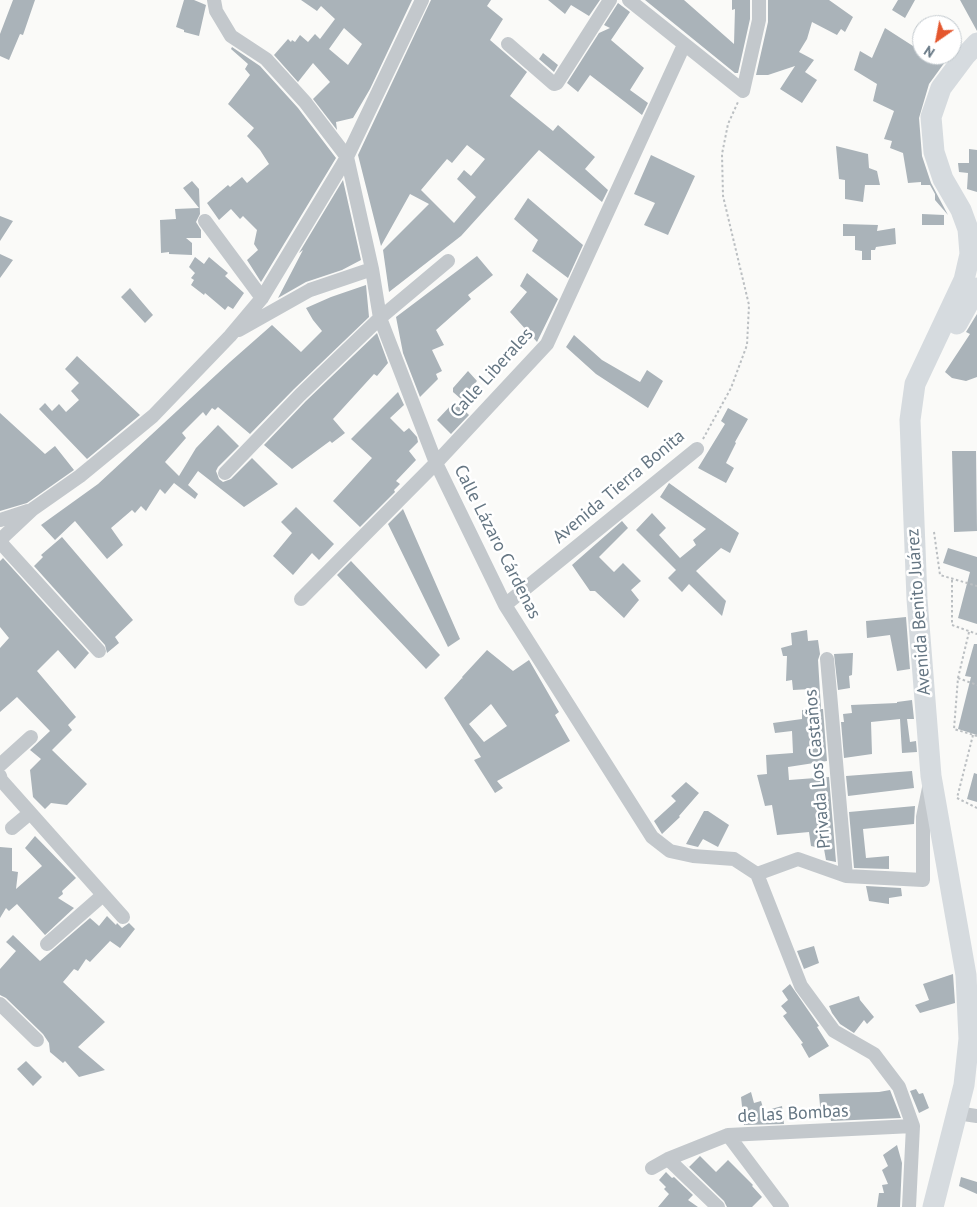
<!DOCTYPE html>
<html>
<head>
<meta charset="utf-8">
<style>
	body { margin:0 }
	#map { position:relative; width:977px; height:1207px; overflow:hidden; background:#fafaf8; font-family:"PT Sans",sans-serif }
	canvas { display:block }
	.north { position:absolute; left:912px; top:15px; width:50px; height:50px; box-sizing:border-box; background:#fff; border:1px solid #c1c8cd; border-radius:50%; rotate:213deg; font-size:14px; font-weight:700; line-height:20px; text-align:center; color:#657683 }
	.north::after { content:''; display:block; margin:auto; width:18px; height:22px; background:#e4572e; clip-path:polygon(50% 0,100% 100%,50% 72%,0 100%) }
</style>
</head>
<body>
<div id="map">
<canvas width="977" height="1207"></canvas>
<div class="north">N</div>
</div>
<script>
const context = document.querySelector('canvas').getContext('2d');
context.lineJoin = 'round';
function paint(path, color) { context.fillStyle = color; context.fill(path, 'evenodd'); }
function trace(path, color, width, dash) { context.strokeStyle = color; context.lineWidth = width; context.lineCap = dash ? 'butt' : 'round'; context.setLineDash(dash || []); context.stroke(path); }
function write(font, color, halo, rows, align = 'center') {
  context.font = font + ' "PT Sans",sans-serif'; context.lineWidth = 5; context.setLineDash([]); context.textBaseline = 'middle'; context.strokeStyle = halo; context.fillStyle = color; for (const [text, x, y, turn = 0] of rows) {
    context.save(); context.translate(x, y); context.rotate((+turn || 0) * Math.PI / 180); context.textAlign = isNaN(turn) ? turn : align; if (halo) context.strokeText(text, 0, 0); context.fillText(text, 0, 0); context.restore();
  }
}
const building = new Path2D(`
	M13,0H35L23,35L20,34L9,60L0,56V34Z
	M184,0H194L206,5L199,36L184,32V30L176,27Z
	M301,0H412L370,89L353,118L336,122L337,130L313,99L330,82L313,63L298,82L274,55L288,39L291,42L292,40L295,42L300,35L308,42L315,34L320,39L335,19L321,6L317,11ZM344,28L362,44L348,65L329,49Z
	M431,0H491L487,6L503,19L490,40L527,72L510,96L553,131L558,125L595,157L585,169L608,190L602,202L539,150L461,236L389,292L383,250L429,204L410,194L381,246L358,155ZM467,145L485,159L471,176L464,170L457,179L476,197L454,223L421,190L447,159L452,163Z
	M548,0H600L589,16L571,5L565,14Z
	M645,0H684L734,44L735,9L732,10V0H750V19L738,73H735Z
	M768,0H829L853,17L845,32L841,29L837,35L812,22L807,39L799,52L814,60L805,72L817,80L802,103L780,89L795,66L768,75H756L768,22Z
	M898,0H915L905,18L892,10Z
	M960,0H977V31Z
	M618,3L630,12L611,40L644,68L630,90L648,103L642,115L590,75L578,92L567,83L599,33L610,28L604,25Z
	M885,28L913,46L916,42L922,46V55H950L929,84L919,118L922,156L931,183L948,215L935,200V194L930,185H921V182L908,183L903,153L890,148L892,141L884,139L894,111L873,101L877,84L854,70L860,51L872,58Z
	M232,47L260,66L298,108L336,158L261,282L247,260L258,250L254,244L257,230L243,216L240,219L231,209L219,220L207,203L228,185L230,187L242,177L247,183L269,164L260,150L247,136L254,128L228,104L250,75L245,69L248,64L231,49Z
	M543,53L558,65L554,72L539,59Z
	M836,146L868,154L869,168L877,171L880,185H865L863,202L845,199V180L839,179Z
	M969,149L977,150V192L967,189L968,173L959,172L958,163H969Z
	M651,155L695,176L668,235L644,225L655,203L634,194Z
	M343,180L361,260L342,270L306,282L278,298L303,250L299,253Z
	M192,181L199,189L200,214L196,222L201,230V238H186L192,243V255L169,254V252L161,253L160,220L176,219L175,209L199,208L183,188Z
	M528,198L583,245L568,278L532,251L538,240L514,219Z
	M922,214L944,215V225H922Z
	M0,216L13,221L0,241Z
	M843,224L878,225L877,231L895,228L896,244L876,247L875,250H871V260H862V251L855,250V236H843Z
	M0,254L13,260L0,278Z
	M477,256L493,275L468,295L471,299L436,330L444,345L432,350L442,371L436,374L438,379L420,397L403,353L396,317Z
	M195,257L204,264L209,257L228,273L225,276L244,293L233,309L228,306L225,310L205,293L204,295L191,285L194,280L191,278L195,273L189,267Z
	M527,273L558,299L537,342L510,312L527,292L520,286Z
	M366,285L369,317L294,389L250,434L218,407L215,410L212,408L206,416L203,412L182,433L186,438L165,462L179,476L196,448L218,425L239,446L218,467L216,471L219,479L223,482L231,479L252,458L278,484L244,507L198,471L188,485L198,494L195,499L174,483L165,494L160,489L146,511L141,506L135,513L132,510L111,528L123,545L107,559L75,521L55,540L41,525L98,484L230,362L272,325L301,352L322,331L313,320L306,308L331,297Z
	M130,288L153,315L145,323L121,297Z
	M977,314V377L966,381L952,378L945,372L970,334L966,332Z
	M377,333L388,363L377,376L374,374L333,419L345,433L332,443L330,441L292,469L264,445L306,401Z
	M574,335L602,360L640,382L647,370L663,381L648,408L596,374L566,347Z
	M77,356L140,415L87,459L39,409L45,403L52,411L59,404L66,412L79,400L71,391L79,383L65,369Z
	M468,371L477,381L461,399L453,392V388Z
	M398,392L404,405L390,418L404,432L409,428L417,437L418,442L409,451L416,460L396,481L400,484L394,490L395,492L360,527L333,501L372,458L351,439Z
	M455,401L469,415L451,434L437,420Z
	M728,408L748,419L735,442L736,443L726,463L734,468L726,483L698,468L725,424L721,421Z
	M0,413L45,454L55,446L74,470L27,503L0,511Z
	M952,451H976L977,531L954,532Z
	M669,483L739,533L730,553L721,548L696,571L726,601L722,616L689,584L682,592L668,578L676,570L636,530L652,513L666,528L659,535L680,558L696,545L693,540L706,529L660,497Z
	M296,507L334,544L319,560L312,553L293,575L273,556L292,533L281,522Z
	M403,509L460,639L448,647L388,524Z
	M622,521L628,528L599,557L614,572L623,563L641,581L631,590L639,600L624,618L595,591H590L572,565Z
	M62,537L133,620L115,637L119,643L107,653L105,645L34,566L43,557L41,555Z
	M948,548L977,557V624L958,618L970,572L943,563Z
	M3,558L89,653L75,669L58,650L37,671L76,717L68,725L72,730L52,750L87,784L67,805L51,803L45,809L33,797L30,770L41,759L30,750L50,731L17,697L0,712V648L9,638L0,627V561Z
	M351,561L440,655L426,669L337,575Z
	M906,617L910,669L897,671L890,635L867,638L866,621Z
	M807,630L808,641L818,640L820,654L818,660L821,709H823L827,761L788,767L789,780L829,777L836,862L826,860L824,849L811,846L809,832L777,835L772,805L765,806L757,775L767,774L766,755L793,753L792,731L775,733L773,723L802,719V710L813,709L811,689L793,690L792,680L786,681L787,656H783L781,648L792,645L791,633Z
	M974,644H977V735L958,729L971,677L965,676Z
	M487,650L513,671L529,660L559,712L555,715L570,741L497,781L503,788L495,793L474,760L481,757L444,698L462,678L463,679L462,677ZM491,704L507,726L484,742L469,724Z
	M853,653L852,675L849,676L850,688L838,690L834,654Z
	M912,700L914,719H907L910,742L916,741L917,752L902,753L900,719L871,722L872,754L844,758L841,722H844L843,714L852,713L851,705L897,703V702Z
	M912,771L914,788L848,796L846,776Z
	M974,773L977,774V802L967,799Z
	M686,782L699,793L679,816L680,817L662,834L654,821L676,801L671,796Z
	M915,806L914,824L863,829L866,858L889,856V869L854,868L849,812Z
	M704,811H708L729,825L718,847L703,839L698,847L686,844Z
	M35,836L76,878L62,891L63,894L58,898L74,908L45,935L17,904L9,911L6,908L0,918V847L12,848V871L18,872L16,889L42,866L25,848Z
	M866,886L901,888L902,896L889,898V904L869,901Z
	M107,916L116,925L117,923L122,928L129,923L135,929L120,948L110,941L90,962L86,959L78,971L74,969L63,982L105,1022L78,1047L105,1070L79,1077L65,1061L63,1063L50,1052L49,1043L43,1034L6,998L0,995V969L16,951L6,942L13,935L40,961L90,918L99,926Z
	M814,946L819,963L804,969L797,951Z
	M953,974L955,1003L920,1013L915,1005L929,1000L923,984Z
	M790,984L819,1026L817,1027L829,1046L809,1058L801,1044L803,1043L783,1016L787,1013L781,1006L788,1000L782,991Z
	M859,996L860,1000L874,1017L867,1024L864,1020L854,1033L840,1024L832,1013L829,1006Z
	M26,1061L42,1077L33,1086L17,1069Z
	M916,1089L919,1094L923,1093L929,1108L919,1113L910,1091Z
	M890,1090L901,1118L831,1121L830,1116L821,1117L819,1094L879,1092Z
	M751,1092L754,1103L761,1101L764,1111L782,1106L784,1124L744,1125L741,1097Z
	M897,1145L902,1163L900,1207H877L879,1193H884L882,1185L888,1184L882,1170L888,1166L883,1155Z
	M700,1156L716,1172L728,1160L753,1185L752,1186L762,1197L752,1207H727L724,1201L686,1164L689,1167Z
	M666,1172L672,1178L674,1177L693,1195L688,1200L698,1207H658L669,1194L664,1189L666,1187L659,1180Z
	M961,1177L977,1182V1194L959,1186Z`);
const path = new Path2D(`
	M703,439L731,388L747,345L749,305L723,196L722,154L728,124L738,102
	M934,532L940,575L977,586
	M952,580V625L977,634
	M969,632L958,678L954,729L977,736
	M958,678L977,685
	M973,735L957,798L977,808`);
const street = new Path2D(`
	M214,0L216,11L231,36L266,59L305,102L347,157L372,269L380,318L436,463L505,605L652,837L670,851L693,856L734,859L757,874
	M629,0L743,91L759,20V0
	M508,44L554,84L557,83L610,0
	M205,221L262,298
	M239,330L310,290L372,269
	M225,473L300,395L380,318L448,261
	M0,520L28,511
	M0,540L33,509L80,476L153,416L230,336L262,298L347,157L422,0
	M0,542L99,651
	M301,599L436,463L547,344L684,45
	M505,605L697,449
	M827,659L846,876
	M0,765L31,737
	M0,776L1,780L123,917
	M12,828L30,813
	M757,874L801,986L834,1031L874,1054L899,1087L913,1126L909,1207
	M757,874L798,859L846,876L923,880V817L929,788
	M47,944L103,895
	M0,1004L37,1040
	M957,1113L977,1116
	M728,1135L782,1207
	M668,1159L718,1207
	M652,1168L668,1159L728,1135L913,1126`);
const primary = new Path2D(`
	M957,324L977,288
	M933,1207L964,1085L969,1039L966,975L931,776L917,599L910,420L915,384L964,280L970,254L968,229L961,210L943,179L934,152L931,117L941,88L965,56L977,43`);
const streetNames = [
	["Calle Liberales",492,373,-48],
	["Avenida Tierra Bonita",619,487,-40],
	["Calle Lázaro Cárdenas",497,542,63],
	["Avenida Benito Juárez",919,612,-94],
	["Privada Los Castaños",818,769,-95],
	["de las Bombas",793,1114,-3]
];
paint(building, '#aab3b9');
trace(path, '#bbbfc2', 2, [2.5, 2.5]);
trace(street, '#c3c8cc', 14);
trace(primary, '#d6dbdf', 21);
write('18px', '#657683', '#fff', streetNames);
</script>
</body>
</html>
